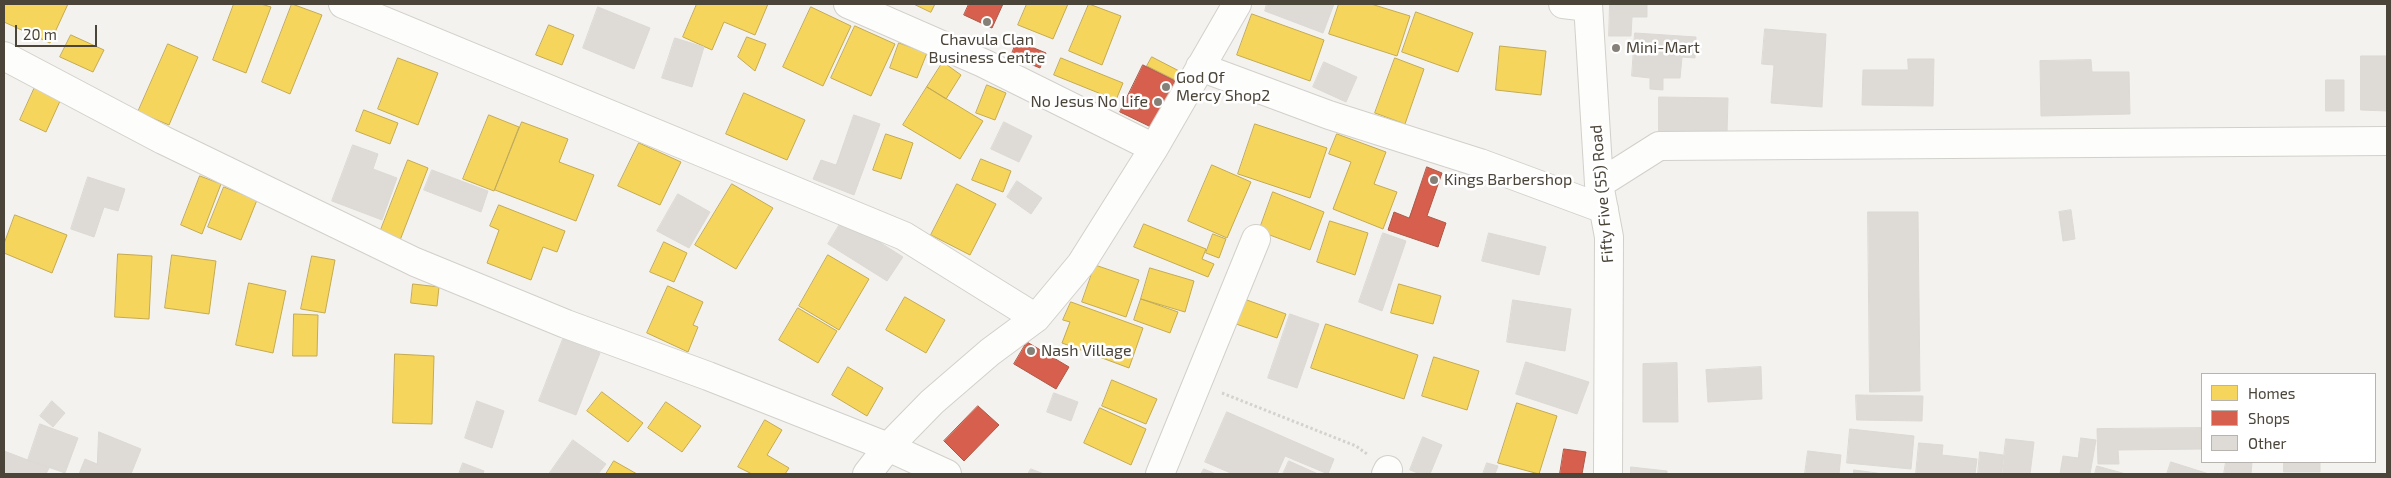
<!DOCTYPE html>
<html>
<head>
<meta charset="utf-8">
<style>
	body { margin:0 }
	#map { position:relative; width:2391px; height:478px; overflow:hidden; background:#f4f2ee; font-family:"Exo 2",sans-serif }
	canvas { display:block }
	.frame { position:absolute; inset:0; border:5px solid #4b4439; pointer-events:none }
	.legend { position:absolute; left:2201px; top:373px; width:175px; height:90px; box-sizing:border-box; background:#fff; border:1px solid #b7b4b0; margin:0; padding:6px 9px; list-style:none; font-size:15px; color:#4b4439 }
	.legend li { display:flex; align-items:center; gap:10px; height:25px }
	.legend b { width:25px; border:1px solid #b7b4b0 }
	.scale { position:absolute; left:15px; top:25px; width:82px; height:22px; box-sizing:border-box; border:2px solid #4b4439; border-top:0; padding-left:6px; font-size:15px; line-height:18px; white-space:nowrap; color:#4b4439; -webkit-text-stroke:4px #fff; paint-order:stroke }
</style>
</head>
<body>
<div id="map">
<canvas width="2391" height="478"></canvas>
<div class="frame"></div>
<ul class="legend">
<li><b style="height:14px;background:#f6d55c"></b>Homes</li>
<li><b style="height:14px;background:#d6604d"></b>Shops</li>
<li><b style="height:14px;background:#dedbd6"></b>Other</li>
</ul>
<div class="scale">20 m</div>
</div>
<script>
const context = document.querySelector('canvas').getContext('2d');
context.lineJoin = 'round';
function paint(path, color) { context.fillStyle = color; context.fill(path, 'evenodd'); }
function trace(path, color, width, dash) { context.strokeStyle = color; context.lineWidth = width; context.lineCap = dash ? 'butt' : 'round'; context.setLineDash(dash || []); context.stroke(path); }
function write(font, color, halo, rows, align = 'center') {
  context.font = font + ' "Exo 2",sans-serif'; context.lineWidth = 5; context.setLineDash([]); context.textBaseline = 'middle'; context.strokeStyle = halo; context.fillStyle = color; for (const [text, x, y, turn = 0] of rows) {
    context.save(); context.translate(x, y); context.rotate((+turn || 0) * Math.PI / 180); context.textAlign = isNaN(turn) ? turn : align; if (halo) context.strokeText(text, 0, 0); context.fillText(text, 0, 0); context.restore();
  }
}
const homes = new Path2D(`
	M4,4H68L50,43L4,22Z
	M234,4H261L271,7L246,73L213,60Z
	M292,4L322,15L290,94L262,82Z
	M697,4H768L755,35L724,22L712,50L683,37Z
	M914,4H935L931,12Z
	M1027,4H1068L1053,39L1018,25Z
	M1089,4L1121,16L1102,65L1069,51Z
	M1339,4H1371L1410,16L1397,56L1329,34Z
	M811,7L851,26L823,86L783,67Z
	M1416,12L1473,33L1458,72L1402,52Z
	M1252,14L1324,40L1310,81L1237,55Z
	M549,25L574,35L562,65L536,55Z
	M855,26L895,44L871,96L831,78Z
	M71,35L104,50L93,72L60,57Z
	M747,37L766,44L755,71L738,57Z
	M899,43L927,53L917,78L890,68Z
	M168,44L198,57L169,125L138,112Z
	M1500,46L1546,51L1541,95L1496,90Z
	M1152,57L1183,73L1179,82L1147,66Z
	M398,58L438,73L418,125L378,109Z
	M1061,58L1123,83L1116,100L1054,75Z
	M1395,58L1424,69L1405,124L1375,113Z
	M943,62L961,75L946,99L927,87Z
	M987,85L1006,93L995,120L976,113Z
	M35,87L61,99L46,132L20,120Z
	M927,87L983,121L960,159L903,125Z
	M744,93L805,120L787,160L726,134Z
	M364,110L398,123L390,144L356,131Z
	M489,115L519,127L494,191L463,179Z
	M522,122L568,139L559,162L594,175L576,221L495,190Z
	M1255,124L1327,148L1310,198L1238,174Z
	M886,134L913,143L901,179L873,170Z
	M1337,134L1386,152L1374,184L1397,192L1383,229L1333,209L1351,162L1329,154Z
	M639,143L681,162L660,205L618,186Z
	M981,159L1011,171L1003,192L972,180Z
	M408,160L428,168L397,248L377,240Z
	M1212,165L1251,182L1227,238L1188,221Z
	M200,176L221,184L202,234L181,225Z
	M732,184L773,208L736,269L695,245Z
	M957,184L996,204L970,255L931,235Z
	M224,187L257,200L241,240L208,227Z
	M1273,192L1324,212L1310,250L1259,231Z
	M499,205L565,231L557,252L543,247L531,280L487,263L499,230L490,226Z
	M15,215L67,235L52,273L4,253V244Z
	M1330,221L1368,233L1355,275L1317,262Z
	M1144,224L1206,249L1202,259L1214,264L1208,277L1134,247Z
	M1213,234L1226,239L1219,258L1206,253Z
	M664,242L687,253L674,282L650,272Z
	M118,254L152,256L149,319L115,317Z
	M172,255L216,261L209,314L165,308Z
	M828,255L869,279L839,330L799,306Z
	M312,256L335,260L325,313L301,309Z
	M1095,265L1139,280L1126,317L1082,302Z
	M1150,268L1194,281L1185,312L1141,299Z
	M249,283L286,291L273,353L236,345Z
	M413,284L439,287L437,306L411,303Z
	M1399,284L1441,296L1433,324L1391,313Z
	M668,286L703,302L693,325L698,327L688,352L647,333Z
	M905,297L945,320L926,353L886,330Z
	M1141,299L1178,312L1170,333L1134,320Z
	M1244,299L1286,314L1277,338L1236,324Z
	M1071,302L1143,328L1129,368L1062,343L1070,322L1063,320Z
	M798,308L837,331L818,363L779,340Z
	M294,314L318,315L317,356H293Z
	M1326,324L1418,355L1404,399L1311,368Z
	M395,354L434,356L432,424L393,423Z
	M1434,357L1479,371L1467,410L1422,396Z
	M848,367L883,388L867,416L832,395Z
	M1112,380L1157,399L1146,424L1102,406Z
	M602,392L643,423L628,442L587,411Z
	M666,402L701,426L682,452L648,428Z
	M1517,403L1557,416L1539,474L1498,463Z
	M1100,408L1146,429L1131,465L1084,443Z
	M765,420L782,430L767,455L789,468L785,474H752L738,467Z
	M614,461L637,474H606Z`);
const shops = new Path2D(`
	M969,4H1003L992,28L964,15Z
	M1017,41L1046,53L1040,68L1011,56Z
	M1143,65L1175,81L1151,127L1120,112Z
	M1427,167L1442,173L1427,216L1446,223L1438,247L1388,230L1394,212L1409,218Z
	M1027,342L1069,367L1056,389L1014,364Z
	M978,406L999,425L964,461L944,441Z
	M1564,449L1586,452L1582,474H1560Z`);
const building = new Path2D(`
	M1267,4H1334L1323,33L1265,11Z
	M1610,4H1647V17H1632L1631,36H1609Z
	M598,7L650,28L634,69L583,48Z
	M1765,29L1826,34L1822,107L1771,103L1774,65L1762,64Z
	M1635,33L1696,37L1695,58L1682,57L1680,78H1663V90L1650,89V78L1632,76Z
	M675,38L704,47L692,87L662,78Z
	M2361,56H2387V111L2361,110Z
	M1908,59H1934L1933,106L1862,105L1863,70H1908Z
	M2091,60L2092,72H2129L2130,114L2041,116L2040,61Z
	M1324,62L1357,77L1346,102L1313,87Z
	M2326,80H2344V111H2326Z
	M1659,97L1728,98L1727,133L1659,132Z
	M854,115L880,124L854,195L813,179L821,160L836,165Z
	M1004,122L1032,136L1019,162L991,149Z
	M353,145L378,154L373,169L397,178L382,220L332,201Z
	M432,170L488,191L481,212L424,190Z
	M88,177L125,189L118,211L104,207L94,237L71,229Z
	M1017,181L1042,198L1031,214L1007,197Z
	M678,194L710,212L689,248L657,231Z
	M2071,210L2075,239L2063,241L2059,212Z
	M1868,212H1918L1920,391L1870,392Z
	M843,219L903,257L887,281L828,244Z
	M1383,233L1406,241L1382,311L1359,302Z
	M1489,233L1546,247L1539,275L1482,261Z
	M1513,300L1571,309L1565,351L1507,342Z
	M1290,314L1319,324L1297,388L1268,378Z
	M563,339L600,353L576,415L539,401Z
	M1526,362L1589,382L1577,414L1516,394Z
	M1677,363L1678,422H1643V364Z
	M1761,367L1762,399L1708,402L1706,370Z
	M1054,393L1078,402L1071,421L1047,412Z
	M1856,395L1923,396L1922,421L1857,420Z
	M52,401L65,413L53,427L40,416Z
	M477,401L504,411L492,448L465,438Z
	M1227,412L1334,459L1328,474L1285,456L1277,474H1233L1205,462Z
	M40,424L78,438L65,473L28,460Z
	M2202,428V449L2118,450L2119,464H2098L2097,429Z
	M1850,429L1914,436L1911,469L1847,463Z
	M99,432L141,449L131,474H79L85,459L97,464Z
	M1423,437L1442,445L1430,474H1420L1410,470Z
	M2081,438L2096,440L2090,474H2060L2063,456L2078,458Z
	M2006,439L2034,442L2030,474H2002Z
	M573,440L606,464L598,474H549Z
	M1919,443L1943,445L1942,455L1977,459L1975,474H1916Z
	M4,451L49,468L46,474H4Z
	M1808,451L1841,455L1839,474H1805Z
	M1980,452L2003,455L2001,474H1978Z
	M1289,461L1318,474H1283Z
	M2171,462L2209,474H2167Z
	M2226,462H2252L2251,474H2224Z
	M2284,462H2320V472H2284Z
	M463,463L484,471L483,474H459Z
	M1487,463L1498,466L1495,474H1483Z
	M2097,466L2126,474H2095Z
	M1631,467L1667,471V474H1631Z
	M1031,469L1044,474H1028Z
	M1204,469L1216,474H1201Z
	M1854,470L1884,474H1854Z`);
const path = new Path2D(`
	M1222,393L1356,446L1367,454`);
const minor = new Path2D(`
	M343,4L904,236L1036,318
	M848,4L983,63L1154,148
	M1563,4L1588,7
	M1588,4L1599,184L1609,237L1608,474
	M4,56L163,140L415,262L566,324L708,376L888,447L947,474
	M1200,67L1329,115L1480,163L1604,209
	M1599,184L1659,146L2387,141
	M867,474L888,447L932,402L990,352L1036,318L1081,264L1154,148L1237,4
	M1160,474L1256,239
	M1386,474L1388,470`);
const markers = [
	[987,22,5,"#868178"],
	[1616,48,5,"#868178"],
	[1166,87,5,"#868178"],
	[1158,102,5,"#868178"],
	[1434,180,5,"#868178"],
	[1031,351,5,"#868178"]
];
const poiNames = [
	["Chavula Clan",987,40,"center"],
	["Business Centre",987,58,"center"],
	["Mini-Mart",1626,48],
	["God Of",1176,78],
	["Mercy Shop2",1176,96],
	["No Jesus No Life",1148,102,"right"],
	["Kings Barbershop",1444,180],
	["Nash Village",1041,351]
];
const streetNames = [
	["Fifty Five (55) Road",1602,194,-95]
];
paint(homes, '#f6d55c');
trace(homes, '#c3aa52', 1);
paint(shops, '#d6604d');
trace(shops, '#ac5847', 1);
paint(building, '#dedbd6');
trace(building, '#dcd9d4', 1);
trace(minor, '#d2d0cb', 30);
trace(path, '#d3d2cc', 3, [2.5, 2.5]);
trace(minor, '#fdfdfc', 28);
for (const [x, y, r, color] of markers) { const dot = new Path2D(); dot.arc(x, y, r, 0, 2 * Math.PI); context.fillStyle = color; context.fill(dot); trace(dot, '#fff', 2); }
write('16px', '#4b4439', '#fff', poiNames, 'left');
write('16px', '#4b4439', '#fff', streetNames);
</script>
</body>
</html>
